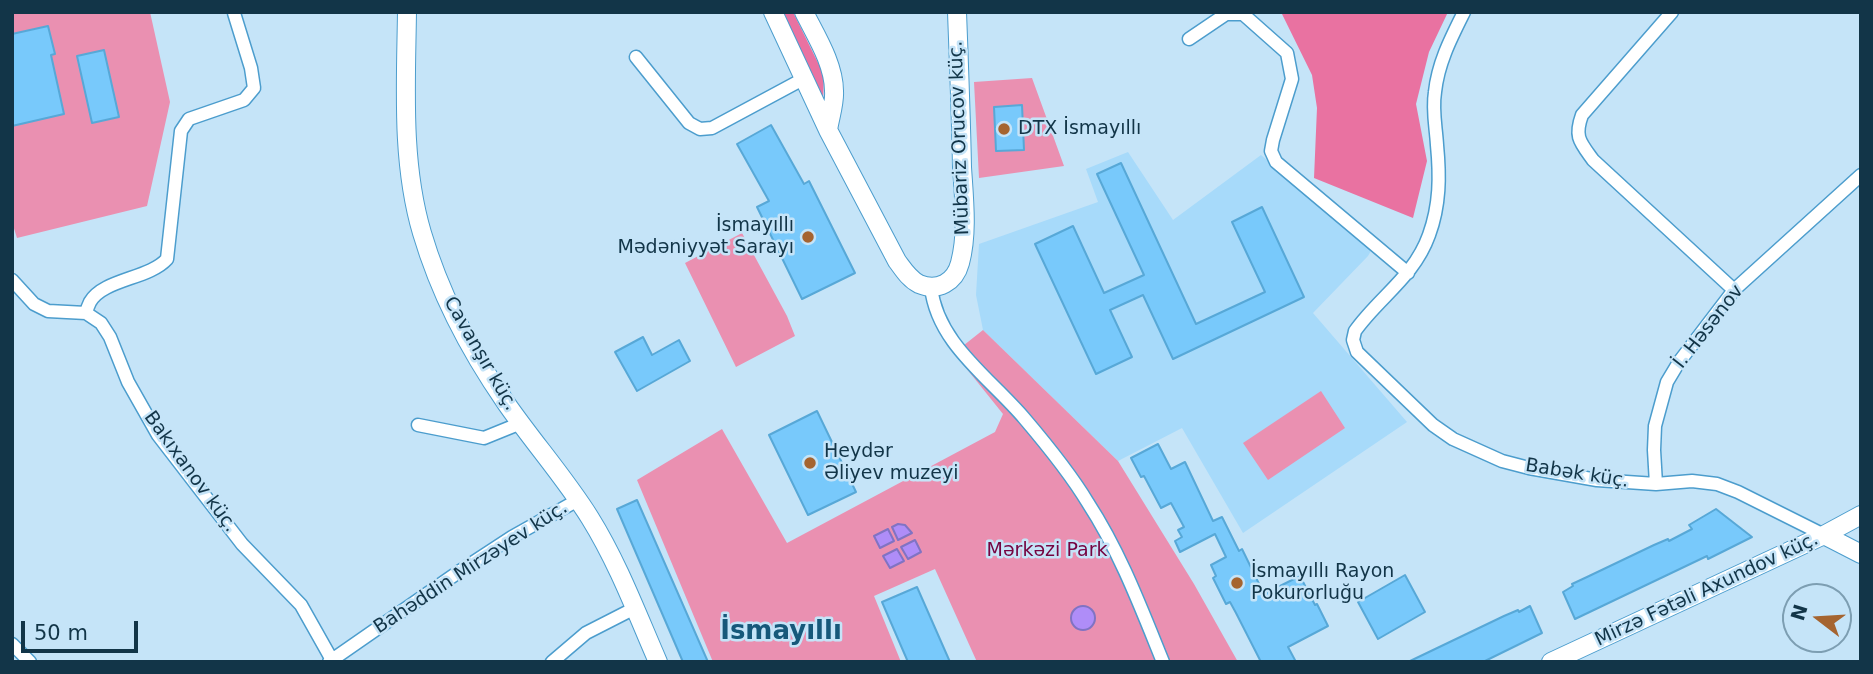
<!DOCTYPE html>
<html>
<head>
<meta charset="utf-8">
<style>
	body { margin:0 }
	#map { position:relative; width:1873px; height:674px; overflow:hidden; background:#c5e4f8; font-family:"DejaVu Sans",sans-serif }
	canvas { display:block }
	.frame { position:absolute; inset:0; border:14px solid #123548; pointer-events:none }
	.north { position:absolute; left:1782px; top:583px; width:70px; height:70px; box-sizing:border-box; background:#c5e4f8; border:2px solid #7d9eb2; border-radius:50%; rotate:287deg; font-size:19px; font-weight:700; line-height:28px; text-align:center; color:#123548 }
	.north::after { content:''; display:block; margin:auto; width:24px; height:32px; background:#a56430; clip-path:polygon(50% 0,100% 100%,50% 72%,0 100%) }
	.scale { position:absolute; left:21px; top:621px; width:117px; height:32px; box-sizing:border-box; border:4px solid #123548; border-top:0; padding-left:9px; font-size:21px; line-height:24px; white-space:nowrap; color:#123548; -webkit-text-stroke:5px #c5e4f8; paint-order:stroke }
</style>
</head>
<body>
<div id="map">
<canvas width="1873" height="674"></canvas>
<div class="frame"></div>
<div class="north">N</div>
<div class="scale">50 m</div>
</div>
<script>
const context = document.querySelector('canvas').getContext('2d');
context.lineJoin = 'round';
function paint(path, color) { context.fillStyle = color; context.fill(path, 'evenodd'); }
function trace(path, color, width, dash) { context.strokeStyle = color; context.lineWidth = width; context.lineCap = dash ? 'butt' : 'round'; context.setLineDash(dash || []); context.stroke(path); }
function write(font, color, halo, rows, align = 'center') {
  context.font = font + ' "DejaVu Sans",sans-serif'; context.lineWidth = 5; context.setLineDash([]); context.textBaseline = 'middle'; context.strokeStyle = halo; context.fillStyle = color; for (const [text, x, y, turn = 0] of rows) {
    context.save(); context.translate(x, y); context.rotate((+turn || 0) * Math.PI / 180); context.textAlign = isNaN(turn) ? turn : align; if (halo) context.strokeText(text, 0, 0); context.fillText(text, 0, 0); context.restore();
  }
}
const built = new Path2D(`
	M1128,152L1173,220L1261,155L1372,249L1368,256L1313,313L1407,422L1243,533L1182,428L1118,461L983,330L976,295L979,244L1098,202L1086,169Z`);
const green = new Path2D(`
	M12,12H150L170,102L147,206L17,238L12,222Z
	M1032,78L1064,166L979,178L974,82Z
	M742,233L787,316L795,336L736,367L685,263Z
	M983,330L1118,461L1194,584L1238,662H977L935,569L874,596L901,662H713L637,480L722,429L787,543L995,432L1003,414L954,353Z
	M1321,391L1345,428L1268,480L1243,443Z`);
const forest = new Path2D(`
	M781,12H793L824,75L823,101Z
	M1281,12H1448L1429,52L1416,104L1427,161L1413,218L1314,178L1317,108L1312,75Z`);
const water = new Path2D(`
	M898,524L905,525L912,533L898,540L892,527Z
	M888,529L894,541L880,548L874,536Z
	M915,540L921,552L908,559L901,547Z
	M897,549L904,561L890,568L883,556Z
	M1071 618a12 12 0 1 1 24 0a12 12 0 1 1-24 0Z`);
const building = new Path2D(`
	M48,26L55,54L51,55L64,114L12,126V34Z
	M104,50L119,117L92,123L77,56Z
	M1022,105L1024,150L996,151L994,107Z
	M771,125L804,184L809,181L855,273L802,299L757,207L769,201L737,144Z
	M1121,163L1196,324L1265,292L1232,222L1262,207L1304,297L1173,359L1143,295L1110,310L1132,357L1096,374L1035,244L1073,226L1104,293L1144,275L1097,174Z
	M643,337L652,355L679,340L690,361L637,391L615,352Z
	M817,411L856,492L808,515L769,435Z
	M1158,444L1171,469L1185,462L1213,521L1222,517L1239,551L1242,549L1264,594L1300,576L1315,605L1317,604L1328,626L1288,647L1296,662H1261L1236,613L1230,602L1226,604L1213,578L1216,576L1211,565L1226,557L1215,534L1180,552L1175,541L1182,537L1178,530L1184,527L1171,503L1161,508L1144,476L1141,477L1131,458Z
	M637,500L708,662H683L617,509Z
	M1716,509L1752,537L1708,559L1707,556L1575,619L1563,592L1573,586L1572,584L1587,577L1654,545L1668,539L1669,541L1692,529L1689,525Z
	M1405,575L1425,612L1378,639L1358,602Z
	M917,587L950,662H908L882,602Z
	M1530,606L1542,633L1483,662H1408L1504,616L1518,610L1519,612Z`);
const street = new Path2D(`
	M1464,12C1451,38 1438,63 1435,92C1432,110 1436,127 1437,145C1440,176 1440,205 1429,235C1414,277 1379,297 1355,331L1353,340L1357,352L1433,425L1453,439L1502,461L1529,468L1597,480L1656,484L1692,481L1717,484L1738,492L1824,535
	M1672,12L1582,115C1574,137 1580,142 1593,160L1734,290
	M1189,39L1226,14H1243L1287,53L1292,79L1273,140L1271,151L1276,162L1408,273
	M636,57L689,123L700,129L712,128L805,78
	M12,280L34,304L48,311L86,313L101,323L110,337L128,382L158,435L242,544L301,605L332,660
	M931,287C937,343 989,377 1024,418C1047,445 1070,473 1088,503C1120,552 1141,608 1163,662
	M86,313C87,309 88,306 90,302C103,279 149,279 167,259L181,131L189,119L244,100L254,88L251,68L234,13
	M418,425L484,438L521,423
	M1656,484L1654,450L1655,426L1667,382L1679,362L1734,290L1861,175
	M12,644L30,662
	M329,662L460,571L512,537L578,500
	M552,662L586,633L635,608`);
const secondary = new Path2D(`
	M407,12C406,85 401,162 422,233C440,294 470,351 506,403C533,442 565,478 590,518C618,563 637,614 658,662
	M773,12L828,130L897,261C903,269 909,279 919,284C938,292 955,282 960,263C968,233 964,199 962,167C961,116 959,64 957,12
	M804,12C816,36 834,64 834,91C835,103 830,117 828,130
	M1824,535L1861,554
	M1551,662L1824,535L1861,515`);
const markers = [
	[1004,129,7,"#a56430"],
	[808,237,7,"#a56430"],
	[810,463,7,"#a56430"],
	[1237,583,7,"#a56430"]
];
const poiNames = [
	["DTX İsmayıllı",1018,129],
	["İsmayıllı",794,226,"right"],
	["Mədəniyyət Sarayı",794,248,"right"],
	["Heydər",824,452],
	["Əliyev muzeyi",824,474],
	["İsmayıllı Rayon",1251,572],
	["Pokurorluğu",1251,594]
];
const streetNames = [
	["Mübariz Orucov küç.",960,138,-92],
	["İ. Həsənov",1709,327,-52],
	["Cavanşır küç.",480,354,60],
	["Bakıxanov küç.",190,472,54],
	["Babək küç.",1577,474,9],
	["Bahəddin Mirzəyev küç.",471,568,-33],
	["Mirzə Fətəli Axundov küç.",1707,590,-25]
];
const parkNames = [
	["Mərkəzi Park",1047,551]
];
const districtNames = [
	["İsmayıllı",781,632]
];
paint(built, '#a7dafa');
paint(green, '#ea90b1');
paint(forest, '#e972a1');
paint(water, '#af8df8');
trace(water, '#8073c3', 2);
paint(building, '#78c9fb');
trace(building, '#57a8d7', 2);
trace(street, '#4c9dcd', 15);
trace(secondary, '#4c9dcd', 20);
trace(street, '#fff', 12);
trace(secondary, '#fff', 18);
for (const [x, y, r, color] of markers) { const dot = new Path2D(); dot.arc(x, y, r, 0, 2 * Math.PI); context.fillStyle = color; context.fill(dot); trace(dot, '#c5e4f8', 2.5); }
write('19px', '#123548', '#c5e4f8', poiNames, 'left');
write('19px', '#123548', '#c5e4f8', streetNames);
write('19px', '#750441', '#c5e4f8', parkNames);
write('bold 26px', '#16587a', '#c5e4f8', districtNames);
</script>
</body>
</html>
